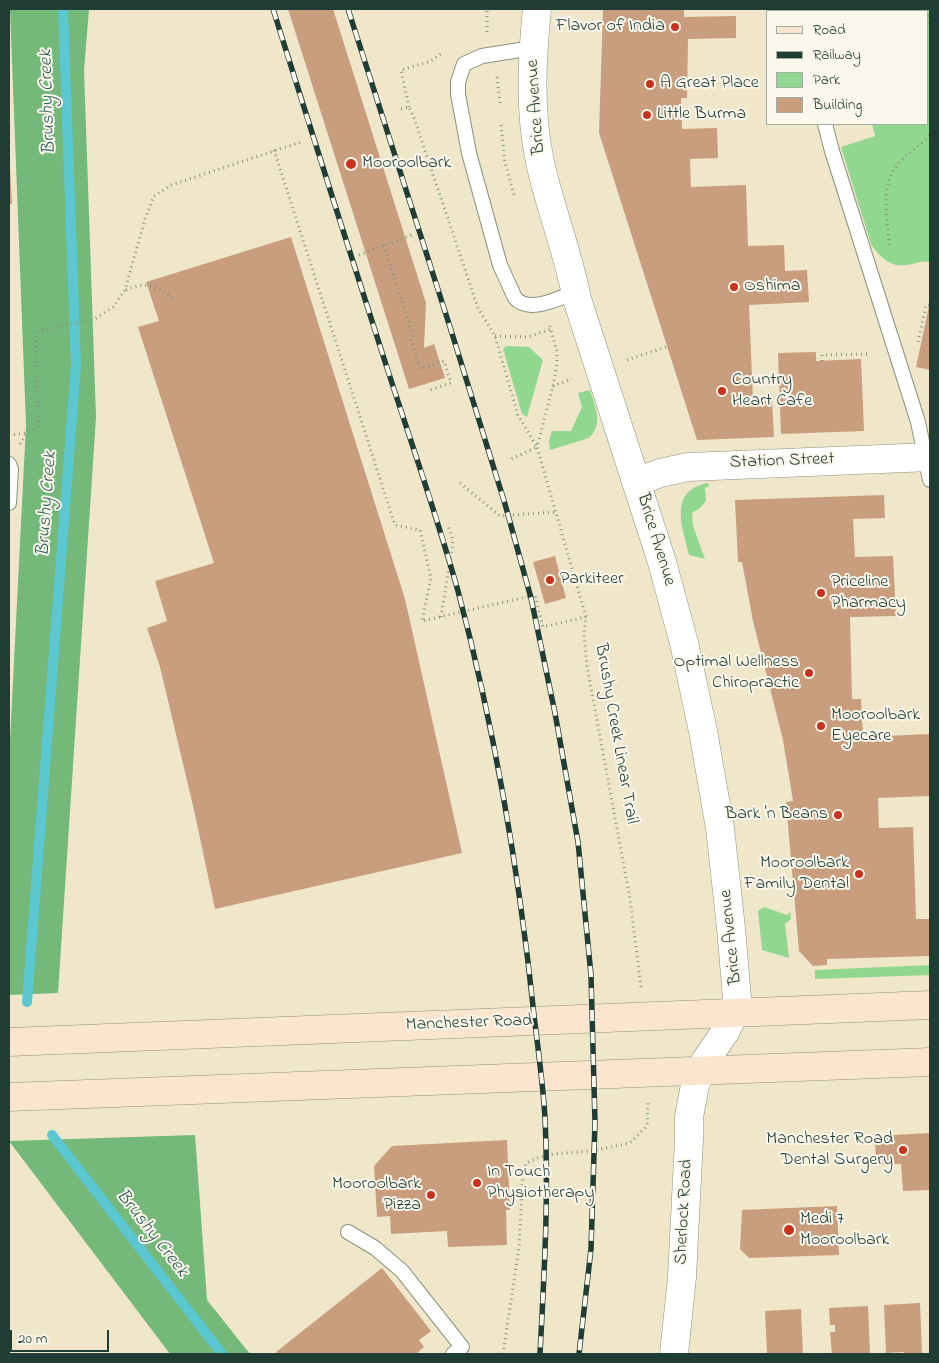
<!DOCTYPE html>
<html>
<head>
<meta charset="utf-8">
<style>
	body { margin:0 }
	#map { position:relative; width:939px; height:1363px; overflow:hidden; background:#f0e6ca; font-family:"Indie Flower",sans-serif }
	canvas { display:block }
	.frame { position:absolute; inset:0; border:10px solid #1f3d34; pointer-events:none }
	.legend { position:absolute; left:766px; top:10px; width:162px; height:115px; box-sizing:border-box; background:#fbf7ec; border:1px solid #a3ada2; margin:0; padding:6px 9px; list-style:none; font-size:15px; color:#1f3d34 }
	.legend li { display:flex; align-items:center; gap:10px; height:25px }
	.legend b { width:25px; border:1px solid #a3ada2 }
	.scale { position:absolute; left:10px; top:1330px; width:99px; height:22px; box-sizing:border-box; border:2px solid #1f3d34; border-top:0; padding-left:6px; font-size:15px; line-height:18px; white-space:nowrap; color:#1f3d34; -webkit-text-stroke:4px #fbf7ec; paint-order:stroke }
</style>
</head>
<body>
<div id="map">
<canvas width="939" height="1363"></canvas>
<div class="frame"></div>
<ul class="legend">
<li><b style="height:6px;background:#fce5cf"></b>Road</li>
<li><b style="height:6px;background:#1f3d34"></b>Railway</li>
<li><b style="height:14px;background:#91d790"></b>Park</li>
<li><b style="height:14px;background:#c89e7e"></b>Building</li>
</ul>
<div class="scale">20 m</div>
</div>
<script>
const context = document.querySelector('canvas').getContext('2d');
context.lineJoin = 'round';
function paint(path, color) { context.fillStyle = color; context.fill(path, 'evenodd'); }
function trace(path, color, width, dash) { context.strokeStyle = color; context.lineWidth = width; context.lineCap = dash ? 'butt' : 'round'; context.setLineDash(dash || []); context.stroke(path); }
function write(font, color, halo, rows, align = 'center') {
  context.font = font + ' "Indie Flower",sans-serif'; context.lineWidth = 4; context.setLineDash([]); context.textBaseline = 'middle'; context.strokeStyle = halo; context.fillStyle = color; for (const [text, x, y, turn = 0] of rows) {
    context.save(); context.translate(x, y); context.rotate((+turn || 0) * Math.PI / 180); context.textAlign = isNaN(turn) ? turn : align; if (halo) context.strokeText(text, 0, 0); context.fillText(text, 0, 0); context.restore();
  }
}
const green = new Path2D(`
	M861,9H930V262C922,260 915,264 906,265C890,268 879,256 871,244L841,147L875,136L872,124H928V11H861Z
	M506,346L529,347L543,360L527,417L522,414L503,349Z
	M590,390C595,407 604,424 589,438L550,450L549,441L552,431H571L582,407L578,393Z
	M708,483L709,486L705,488L706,501L700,508L692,513L693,526L705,559L689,555C683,527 667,491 708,483Z
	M764,907L787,915L790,912L791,919L785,924L789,958L762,950L758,911Z
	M930,965V975L815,979V970Z`);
const forest = new Path2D(`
	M10,9H89L84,70L96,417L58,993L9,995V760L26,425Z
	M195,1135L207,1300L250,1354H170L9,1141Z`);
const stream = new Path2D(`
	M27,1002L76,365L63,9
	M52,1135L222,1354`);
const building = new Path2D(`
	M288,9H333L426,303L424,348L434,344L445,378L409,389Z
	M603,9H684V17L736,16V38L688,39L687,98H681L682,129L717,128L718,158L690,159L691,187L746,185L748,246L784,245L785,271L807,270L809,302L749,305L753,401H772L774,437L697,440L599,133Z
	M9,167H10L12,204H9Z
	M291,237L405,599L462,853L215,909L194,810L160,667L147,628L167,621L155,581L214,563L138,327L159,321L146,282Z
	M929,306H930V370L916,367Z
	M816,352V361L861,359L864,431L781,434L778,353Z
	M884,495L885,518L853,519L855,557L893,556L896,616L850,617L852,699H861L863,737L930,734V796L878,798L879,828L913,827L916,919H930V956L827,959V965L813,966L799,951L786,802L793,801L783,740L753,621L742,562H738L735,500Z
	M555,556L566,598L545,604L533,562Z
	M930,1133V1190L903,1191L901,1164L876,1165L875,1136Z
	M507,1140L510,1210H506L507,1245L448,1247L447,1231L391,1234L390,1216L377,1217L374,1166L392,1146Z
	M837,1206L839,1255L749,1258L740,1249L742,1210Z
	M382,1268L431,1331L419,1340L424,1347L416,1354H278L276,1352Z
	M920,1303L922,1354H904V1352L886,1353L884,1305Z
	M868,1306L870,1354H832L830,1332H835V1325H830L829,1308Z
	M801,1309L803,1354H767L765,1311Z`);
const path = new Path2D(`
	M928,15L929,9
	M928,17L930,23
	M487,32V9
	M497,77L500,103
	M409,107L401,70L431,61L442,53
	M401,109L409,107L414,118L478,308L495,336L518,415L537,447L511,459
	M501,125L505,162L514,195
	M274,150L395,525L420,530L431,578L422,621L535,595L543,627L586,617
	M384,245L414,339
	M889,245C888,219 879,187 898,164C907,153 920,146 930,135
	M359,255L412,235
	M126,290C146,280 157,287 174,299
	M550,326L557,352V364L553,386L537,447L586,617L584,634L587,666L630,899L641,987
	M495,336L528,337L551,329
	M411,339L420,369L444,361L451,383L430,390
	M918,342L926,305H930
	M627,360L669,346
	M822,361V355L871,354
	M553,386L572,379
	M9,435C18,434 31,434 38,426L36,335L38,332L96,318L113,307L125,290L145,219L154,196L171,185L301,142
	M20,444L27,433
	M460,483L500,516L556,512
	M441,617L453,541L448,525
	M503,1354L519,1248L523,1173L526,1163L537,1158L553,1154L591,1151L630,1143L647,1126L648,1103`);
const service = new Path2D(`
	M817,11V9
	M533,48L482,56L464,64L458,82V94L469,153L500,265L515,298C529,314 559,298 576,292
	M825,124L832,151L918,422L930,480
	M9,464L11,469L9,503
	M348,1232L375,1248L402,1271L462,1347L453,1354`);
const minor = new Path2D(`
	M537,9C532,59 529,111 540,162C550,208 568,252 577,299L662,562L684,643L703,731L720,828L731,928L737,998L734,1014L725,1032L706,1060L695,1085L689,1117V1139L682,1277L674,1354
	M637,482L660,473L688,467L930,457`);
const secondary = new Path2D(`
	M9,1042L930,1005
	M9,1097L930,1062`);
const rail = new Path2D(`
	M273,9C308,121 344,234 380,346C406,428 435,509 458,591C495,730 519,872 534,1015C538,1049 543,1084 545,1118C549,1197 544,1276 540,1354
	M348,9L450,327L505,504L531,598L555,713L578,842L591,975L595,1122L591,1249L579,1354`);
const markers = [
	[675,27,5,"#c8321e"],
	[650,84,5,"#c8321e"],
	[647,115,5,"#c8321e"],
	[351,164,6,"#c8321e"],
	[734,287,5,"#c8321e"],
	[722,391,5,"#c8321e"],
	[550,580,5,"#c8321e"],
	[821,593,5,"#c8321e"],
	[809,673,5,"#c8321e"],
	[821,726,5,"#c8321e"],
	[838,815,5,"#c8321e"],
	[859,874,5,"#c8321e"],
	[903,1150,5,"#c8321e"],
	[477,1183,5,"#c8321e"],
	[431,1195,5,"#c8321e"],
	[789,1230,6,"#c8321e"]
];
const poiNames = [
	["Flavor of India",665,27,"right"],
	["A Great Place",660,84],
	["Little Burma",657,115],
	["Mooroolbark",362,164],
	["Oshima",744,287],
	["Country",732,381],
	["Heart Cafe",732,402],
	["Parkiteer",560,580],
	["Priceline",831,583],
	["Pharmacy",831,604],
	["Optimal Wellness",799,663,"right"],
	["Chiropractic",799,684,"right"],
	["Mooroolbark",831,716],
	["Eyecare",831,737],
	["Bark 'n Beans",828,815,"right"],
	["Mooroolbark",849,864,"right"],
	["Family Dental",849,885,"right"],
	["Manchester Road",893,1140,"right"],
	["Dental Surgery",893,1161,"right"],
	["In Touch",487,1173],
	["Physiotherapy",487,1194],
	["Mooroolbark",421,1185,"right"],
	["Pizza",421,1206,"right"],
	["Medi 7",800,1220],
	["Mooroolbark",800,1241]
];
const streetNames = [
	["Brice Avenue",537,107,-94],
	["Station Street",782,462,-2],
	["Brice Avenue",655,540,73],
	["Brushy Creek Linear Trail",615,734,80],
	["Brice Avenue",732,937,-96],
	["Manchester Road",469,1024,-2],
	["Sherlock Road",685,1212,-87]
];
const waterNames = [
	["Brushy Creek",49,102,-92],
	["Brushy Creek",48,504,-86],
	["Brushy Creek",151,1234,52]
];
paint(green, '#91d790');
paint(forest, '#74b87a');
trace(stream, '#5ac7d1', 10);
paint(building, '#c89e7e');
trace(service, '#88927f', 16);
trace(minor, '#88927f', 29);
trace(secondary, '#88927f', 29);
trace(path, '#88927f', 3, [1, 4]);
trace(service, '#fff', 14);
trace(minor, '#fff', 28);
trace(secondary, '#fce5cf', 28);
trace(rail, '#1f3d34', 5.5);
trace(rail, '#fbf7ec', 4, [11]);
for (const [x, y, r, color] of markers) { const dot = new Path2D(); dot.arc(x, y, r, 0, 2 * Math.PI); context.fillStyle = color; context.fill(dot); trace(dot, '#fbf7ec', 2); }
write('18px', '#1f3d34', '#fbf7ec', poiNames, 'left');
write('18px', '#1f3d34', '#fbf7ec', streetNames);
write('italic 19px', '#2e605b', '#fbf7ec', waterNames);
</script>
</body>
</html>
